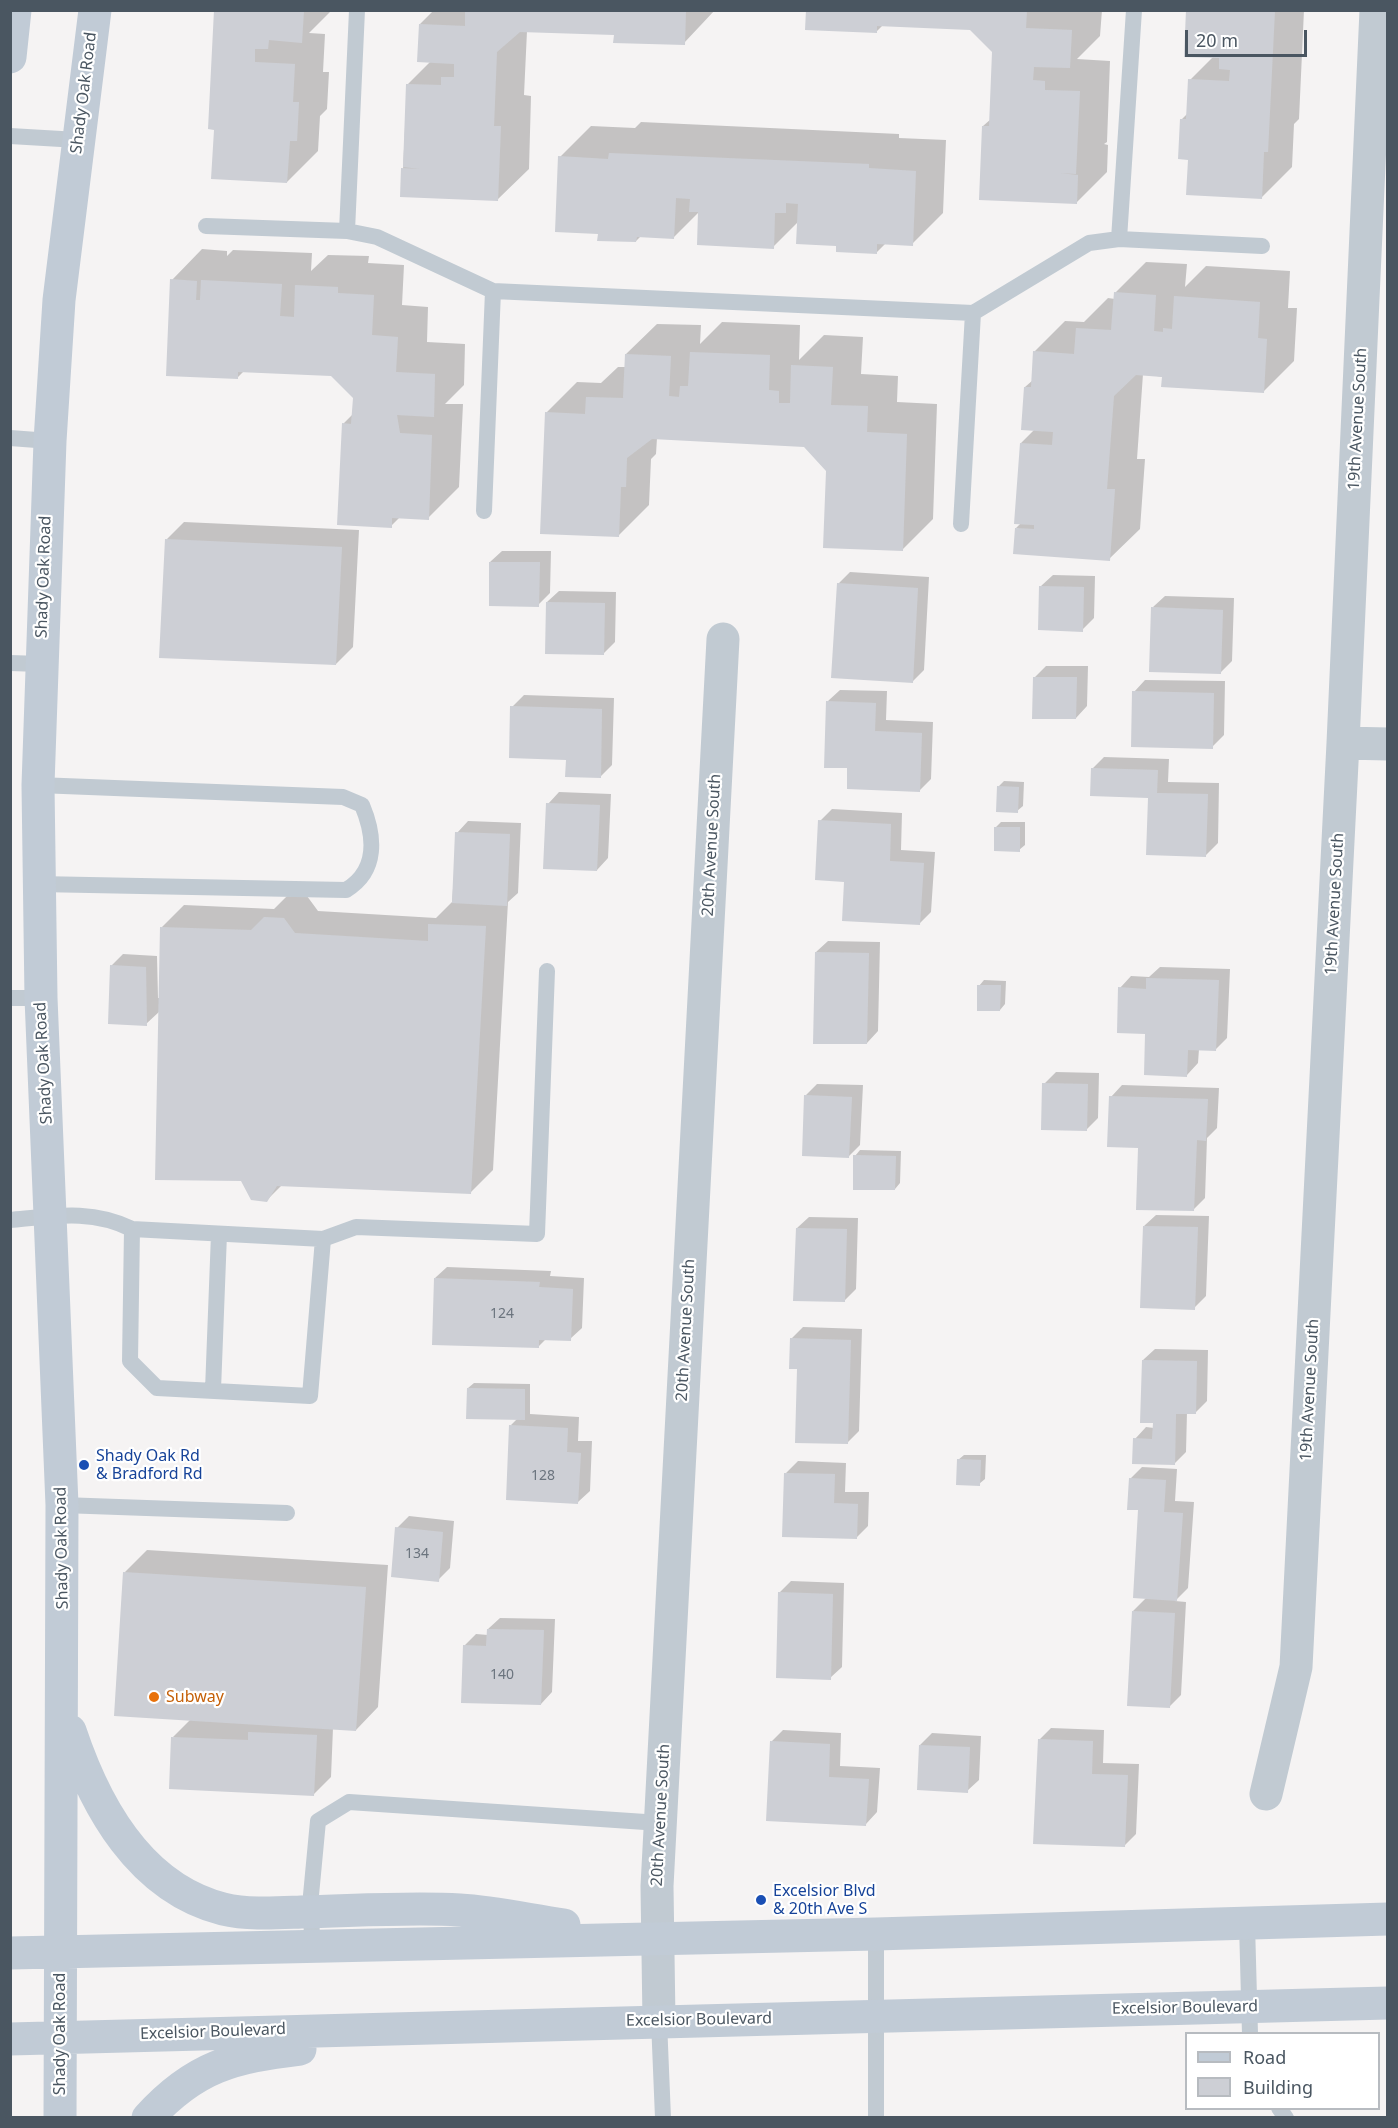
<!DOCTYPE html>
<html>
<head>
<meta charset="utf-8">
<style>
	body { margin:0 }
	#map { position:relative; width:1398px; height:2128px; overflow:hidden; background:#f5f3f3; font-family:"Noto Sans",sans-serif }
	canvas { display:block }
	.frame { position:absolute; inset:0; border:12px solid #4a5661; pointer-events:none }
	.legend { position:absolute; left:1185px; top:2032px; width:195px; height:78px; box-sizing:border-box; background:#fff; border:2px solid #b7bbc0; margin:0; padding:8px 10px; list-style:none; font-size:18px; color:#4a5661 }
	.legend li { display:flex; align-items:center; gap:12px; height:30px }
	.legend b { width:30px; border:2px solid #b7bbc0 }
	.scale { position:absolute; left:1185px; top:30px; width:122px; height:27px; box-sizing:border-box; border:3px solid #4a5661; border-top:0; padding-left:8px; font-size:18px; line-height:21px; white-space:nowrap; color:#4a5661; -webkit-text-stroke:4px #fff; paint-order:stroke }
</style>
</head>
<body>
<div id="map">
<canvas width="1398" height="2128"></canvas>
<div class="frame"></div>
<ul class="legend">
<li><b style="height:8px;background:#c1cbd6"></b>Road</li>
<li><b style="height:16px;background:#cdcfd5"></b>Building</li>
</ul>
<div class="scale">20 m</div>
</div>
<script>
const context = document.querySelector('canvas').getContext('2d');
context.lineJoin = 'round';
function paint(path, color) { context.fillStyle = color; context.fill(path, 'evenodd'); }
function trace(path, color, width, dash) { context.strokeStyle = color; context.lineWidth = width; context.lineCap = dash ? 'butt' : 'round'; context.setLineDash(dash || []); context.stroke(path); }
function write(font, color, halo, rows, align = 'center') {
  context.font = font + ' "Noto Sans",sans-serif'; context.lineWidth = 4.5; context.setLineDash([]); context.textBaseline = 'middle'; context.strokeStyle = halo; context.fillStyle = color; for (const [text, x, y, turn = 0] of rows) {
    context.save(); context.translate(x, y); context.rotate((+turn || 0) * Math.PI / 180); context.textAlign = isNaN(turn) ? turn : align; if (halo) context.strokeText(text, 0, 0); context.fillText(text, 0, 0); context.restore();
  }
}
const shadow = new Path2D(`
	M216,10H332L309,33L325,34L323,72H329L327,109L320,116L318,151L287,182L215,128Z
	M434,10H715L684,43L615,34L527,31L524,95L531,96L529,169L498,199L403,169L407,85L431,61L420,24Z
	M807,10H1102L1100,36L1077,59L1110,61L1107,142L1104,144L1108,145L1107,172L1076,203L983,126L991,119L993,52L971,29L883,25L876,32Z
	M1188,10H1304L1299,119L1294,124L1292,167L1261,198L1189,158L1181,120L1188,113L1190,80L1213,57Z
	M641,122L899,134V138L946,140L943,213L912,244L886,243L876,253L838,245L799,221L773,247L700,211L674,237L641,236L636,241L599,233L560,157L591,126L635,128Z
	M202,249L227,251V256L233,250L312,253L311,271L328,255L369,256L368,263L404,265L402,305L428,307L427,342L465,344L464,385L445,404H463L459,487L428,518L400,517L391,526L343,424L353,414L354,398L332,374L244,371L237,378L172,280Z
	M1146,262L1187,264L1185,287L1206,266L1290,271L1288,308H1297L1294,361L1263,392L1143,374L1137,459H1145L1140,529L1109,559L1016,528L1022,522L1021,443L1035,429L1025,387L1033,380L1034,352L1065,321L1084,322L1108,298L1115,299V293Z
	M722,322L800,325L799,360L824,335L863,337L861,374L898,376L897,402L937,404L933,519L902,550L804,446L657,438L656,454L651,459L649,505L618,536L546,413L577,382L601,383L618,367H626V354L657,324L701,325L700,344Z
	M184,522L359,530L353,647L336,664L166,540Z
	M502,551H551L550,593L538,605L490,562Z
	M850,572L929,577L924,670L912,682L838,584Z
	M1053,575L1095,576L1094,618L1082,630L1041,586Z
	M559,591L616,592L615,642L604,653L547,602Z
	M1165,596L1234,598L1232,661L1220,673L1153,607Z
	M1046,666H1088L1087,706L1076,718L1034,678Z
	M1145,680L1225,681L1224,735L1212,747L1134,692Z
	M840,690L887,691L886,720L933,722L931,779L919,791L849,767L828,701Z
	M524,695L614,698L612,765L600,777L567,758L512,707Z
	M1104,757L1169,759L1168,782L1219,783L1218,843L1206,855L1150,796L1092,769Z
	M1004,781L1024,782L1023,806L1017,811L998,787Z
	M559,792L611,794L608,858L597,870L548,804Z
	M832,809L902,813L901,850L935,852L931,912L920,923L846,880L820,821Z
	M468,821L521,823L518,893L508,902L493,1170L470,1193L283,1184L267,1200L160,1011L146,1024L111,966L123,954L157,956L158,998H160L162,927L184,905L274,909L288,895L307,896L318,911L436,918L452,902L457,833Z
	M1001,822H1025V845L1019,850L996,827Z
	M828,941L880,942L878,1031L867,1043L816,952Z
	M1160,967L1230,969L1227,1038L1215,1050L1199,1049L1198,1063L1187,1075L1147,1032L1120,988L1131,976L1149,977Z
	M984,980L1006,981L1005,1004L1000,1010L979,986Z
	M1056,1072L1099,1073L1098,1118L1087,1129L1044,1084Z
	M817,1084L863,1085L860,1145L849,1156L806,1095Z
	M1122,1085L1219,1088L1217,1128L1207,1138L1205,1198L1193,1210L1139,1146L1111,1097Z
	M860,1150L901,1151L900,1183L895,1189L855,1156Z
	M1156,1215L1209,1216L1206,1296L1194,1308L1144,1226Z
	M809,1217L858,1218L856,1289L844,1301L797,1228Z
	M447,1267L551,1271L550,1276L584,1278L582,1328L570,1339H546L538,1347L435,1278Z
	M803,1327L862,1329L859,1431L847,1443L799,1368L791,1339Z
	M1155,1349L1208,1350L1207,1401L1195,1413L1187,1412L1186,1452L1174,1464L1135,1439L1146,1427L1154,1428L1143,1360Z
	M474,1383L530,1384V1414L579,1417L578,1441H592L590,1491L578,1502L511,1425L518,1418L468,1388Z
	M964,1455H986L985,1479L979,1484L958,1460Z
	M798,1461L846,1463L845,1492H869L868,1526L856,1538L786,1473Z
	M1142,1467L1177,1469L1175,1501L1194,1502L1188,1588L1175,1601L1186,1602L1181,1695L1170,1706L1133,1611L1147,1597L1140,1509L1130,1479Z
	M409,1516L454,1521L450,1568L438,1580L397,1528Z
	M147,1550L388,1565L378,1707L356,1730L333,1728L331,1777L314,1794L173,1737L191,1719L125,1572Z
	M791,1581L844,1583L842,1667L830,1678L779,1593Z
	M500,1618L555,1619L552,1692L541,1704L464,1646L476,1634L488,1635V1629Z
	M1051,1728L1104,1730L1103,1763L1139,1764L1136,1834L1124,1846L1039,1740Z
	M783,1730L841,1733L840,1766L880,1768L877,1812L866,1824L771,1742Z
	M932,1733L981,1736L979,1780L967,1791L920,1745Z`);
const building = new Path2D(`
	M214,10H304L302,43L269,40L268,49H255V62L295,64L293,102H299L297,141H290L287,183L211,179L214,130L208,129Z
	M465,10H686L685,45L613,43L614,35L520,32L497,52L494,126H501L498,201L400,197L401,168L420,169L403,167L406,84L441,85V77H454V64L417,62L419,24L465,26Z
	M806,10H1027L1026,28L1072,30L1070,68L1034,67L1033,80L1045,81V90L1080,91L1076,174L1059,173L1078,175L1077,204L979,200L982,126H989L992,52L970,30L877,26V33L805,30Z
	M1186,10H1275L1268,152H1264L1262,199L1186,195L1188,160L1178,159L1180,119H1186L1188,79L1229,81L1230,70L1219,69V58L1184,57Z
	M609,153L869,164V168L916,171L913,246L877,244V254L836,252V246L796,244L798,204L786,203V213H775L774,249L697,245L698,212H689L690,199L676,198L674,239L637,237L636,242L597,241L598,234L555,232L558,156L608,159Z
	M170,279L197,281L196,300H200L201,280L282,284L280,316L294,317L295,285L338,287V293L374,295L372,335L398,337L396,372L435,374L434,417L397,415L400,433L432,435L429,520L392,518V528L337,525L342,423L351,424L353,398L331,376L238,372V379L166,376Z
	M1114,292L1156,295L1154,331L1163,332V328L1172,329L1174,296L1260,302L1258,338L1267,339L1264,393L1161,387L1162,377L1136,375L1114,396L1107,489H1115L1110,561L1013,554L1015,528L1034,529V525L1014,524L1020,443L1052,445L1053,432L1021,430L1024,387H1031L1033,351L1074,354L1076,328L1111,330Z
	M690,352L770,355L769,390L779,391V403H790L791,365L833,367L831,405L868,406L867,432L907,434L903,551L823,548L826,471L804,447L652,439L627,458L626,487H621L619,537L540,534L545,412L585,414L586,397L623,398L625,354L671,356L669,396L679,397L680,386H688Z
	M165,539L342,547L336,665L159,658Z
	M489,562H540L539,607L489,606Z
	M837,583L918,588L913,683L831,678Z
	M1039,586L1084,587L1083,632L1038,630Z
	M546,602L605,603L604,655L545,654Z
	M1151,607L1223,610L1221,674L1149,672Z
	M1033,677H1077L1076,719H1032Z
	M1132,691L1214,693L1213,749L1131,747Z
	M826,701L876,703L875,731L922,733L920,792L847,789V768H824Z
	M510,706L602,709L601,778L565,777L566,760L509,758Z
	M1091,768L1158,770L1157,793L1208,794L1206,857L1146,855L1148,798L1090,796Z
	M997,786L1019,787L1018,813L996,812Z
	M546,803L600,805L597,871L543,869Z
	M818,820L891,824L890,861L924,863L920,925L842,921L844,882L815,880Z
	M994,827H1020V852L994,851Z
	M455,832L510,834L507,906L452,903Z
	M264,917L284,918L295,933L428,941V924L486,926L471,1194L277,1186L267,1202L251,1200L241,1181L155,1180L160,927L251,930Z
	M815,952L869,953L867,1044H813Z
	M110,965L146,967L147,1026L108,1024Z
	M1146,978L1219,980L1216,1051L1188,1050L1187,1077L1144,1075L1145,1034L1117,1033L1118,987L1146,989Z
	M977,985H1001L1000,1011H977Z
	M1042,1083L1088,1084L1087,1131L1041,1130Z
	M804,1095L852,1097L849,1158L802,1156Z
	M1109,1096L1208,1099L1206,1141L1197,1140L1194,1211L1136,1210L1138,1148L1107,1147Z
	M853,1155L896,1156L895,1190H853Z
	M1143,1226L1198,1227L1195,1310L1140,1308Z
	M796,1228L847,1229L845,1302L793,1301Z
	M434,1278L540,1282L539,1287L573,1289L571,1341L539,1340V1348L432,1345Z
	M790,1338L851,1340L848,1444L795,1443L797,1369H789Z
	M1142,1360L1197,1361L1196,1414H1176L1175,1465L1132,1464L1133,1438L1152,1439L1153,1423H1140Z
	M467,1388L525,1389V1420L466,1419Z
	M509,1425L568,1428L567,1452L581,1453L578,1504L506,1500Z
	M957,1459L981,1460L980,1486L956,1485Z
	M784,1473L835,1474L834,1503L858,1504L857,1539L782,1537Z
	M1129,1478L1166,1480L1164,1512L1183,1513L1177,1601L1133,1598L1138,1510H1127Z
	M395,1527L443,1532L439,1582L391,1577Z
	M123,1572L366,1587L356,1731L114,1716Z
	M778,1592L833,1594L831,1680L776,1678Z
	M1132,1611L1175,1613L1170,1708L1127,1706Z
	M487,1629L544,1630L541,1705L461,1703L463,1645L486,1646Z
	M248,1732L317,1735L314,1796L169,1789L171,1737L248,1740Z
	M1038,1739L1093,1741L1092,1774L1128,1775L1125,1847L1033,1844Z
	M770,1741L830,1744L829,1777L869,1779L866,1826L766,1821Z
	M919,1745L970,1747L968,1793L917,1790Z`);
const service = new Path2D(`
	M357,10L347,231L377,237L493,291L973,313L1089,243L1119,239L1262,246
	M10,136L78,140
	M206,226L347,231
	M1119,239L1134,10
	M10,438L50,441
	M484,511L493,291
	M961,524L973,313
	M10,663L40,664
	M38,884L346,890C378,871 375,836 362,805L343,797L38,785
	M10,998H41
	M10,1220C54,1216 92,1209 132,1229L323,1239L310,1396L157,1388L130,1361L132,1229
	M323,1239L356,1227L537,1234L547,971
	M213,1390L219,1234
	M62,1505L287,1513
	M1247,1924L1250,2034
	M312,1947L311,1895L318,1821L349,1802L660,1823
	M659,2021L663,2118
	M1279,2108L1286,2118
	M876,2118V1934`);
const minor = new Path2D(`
	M1343,743L1388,744
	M1266,1794L1296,1667L1343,743L1376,10
	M659,2021L657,1886L723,639`);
const secondary = new Path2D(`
	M10,57L15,10
	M70,1731C95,1806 140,1888 223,1909C248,1915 276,1913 301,1912C353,1911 407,1907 460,1910C494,1912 529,1920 564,1925
	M10,1953L876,1934L1388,1919
	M10,2039L1388,2003
	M60,2118L62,1505L41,998L38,785L50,441L59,300L95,10
	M148,2118C195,2066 234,2057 300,2049`);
const markers = [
	[84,1465,6,"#1a4fb4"],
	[154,1697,6,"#e8710a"],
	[761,1900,6,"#1a4fb4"]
];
const numberNames = [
	["124",502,1314],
	["128",543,1476],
	["134",417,1554],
	["140",502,1675]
];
const streetNames = [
	["Shady Oak Road",84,93,-83],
	["19th Avenue South",1358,419,-87],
	["Shady Oak Road",44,577,-88],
	["20th Avenue South",712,845,-87],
	["19th Avenue South",1335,904,-87],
	["Shady Oak Road",44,1063,-93],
	["20th Avenue South",686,1330,-87],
	["19th Avenue South",1310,1390,-87],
	["Shady Oak Road",62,1548,-91],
	["20th Avenue South",661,1815,-87],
	["Excelsior Boulevard",1185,2008,-1],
	["Excelsior Boulevard",699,2020,-1],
	["Excelsior Boulevard",213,2032,-2],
	["Shady Oak Road",60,2034,-90]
];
const transitNames = [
	["Shady Oak Rd",96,1456],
	["& Bradford Rd",96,1474],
	["Excelsior Blvd",773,1891],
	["& 20th Ave S",773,1909]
];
const foodNames = [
	["Subway",166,1697]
];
paint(shadow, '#0003');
paint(building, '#cdcfd5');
trace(service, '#c1cad2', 16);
trace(minor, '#c1cad2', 33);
trace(secondary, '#c1cbd6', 33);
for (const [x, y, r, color] of markers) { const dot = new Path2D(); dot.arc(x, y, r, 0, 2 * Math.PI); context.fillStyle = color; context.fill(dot); trace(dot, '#fff', 2); }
write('14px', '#6b747e', null, numberNames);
write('16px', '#4a5661', '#fff', streetNames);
write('16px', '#164399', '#fff', transitNames, 'left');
write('16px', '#c56008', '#fff', foodNames, 'left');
</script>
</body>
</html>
